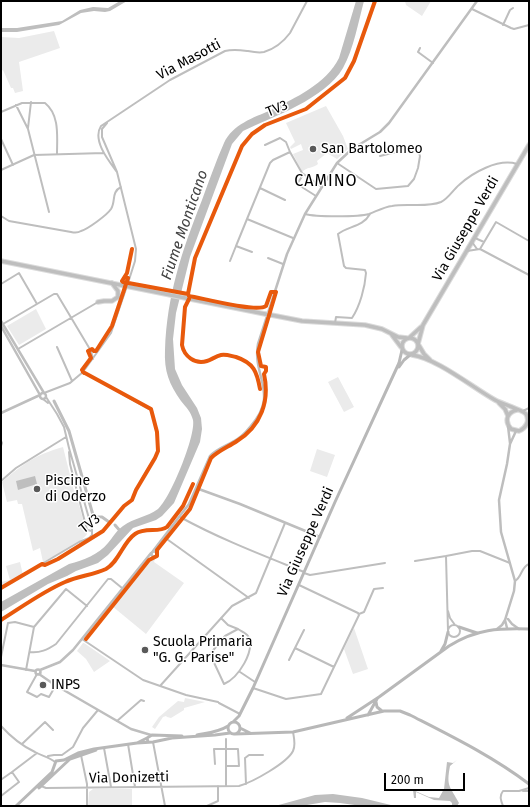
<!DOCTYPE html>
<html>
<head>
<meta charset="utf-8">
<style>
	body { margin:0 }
	#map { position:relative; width:530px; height:807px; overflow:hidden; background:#fff; font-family:"Fira Sans",sans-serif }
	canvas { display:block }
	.frame { position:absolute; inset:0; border:2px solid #000; pointer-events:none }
	.scale { position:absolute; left:384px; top:773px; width:81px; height:18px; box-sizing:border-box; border:2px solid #000; border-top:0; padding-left:5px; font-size:12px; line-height:14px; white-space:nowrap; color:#000; -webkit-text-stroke:3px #fff; paint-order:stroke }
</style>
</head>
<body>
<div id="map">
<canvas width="530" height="807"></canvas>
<div class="frame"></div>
<div class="scale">200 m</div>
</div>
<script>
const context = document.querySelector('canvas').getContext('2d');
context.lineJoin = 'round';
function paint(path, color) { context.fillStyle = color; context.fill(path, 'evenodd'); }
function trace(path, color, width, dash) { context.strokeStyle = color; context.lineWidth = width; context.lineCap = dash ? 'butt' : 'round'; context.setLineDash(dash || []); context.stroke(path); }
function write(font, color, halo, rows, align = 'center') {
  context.font = font + ' "Fira Sans",sans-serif'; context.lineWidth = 3; context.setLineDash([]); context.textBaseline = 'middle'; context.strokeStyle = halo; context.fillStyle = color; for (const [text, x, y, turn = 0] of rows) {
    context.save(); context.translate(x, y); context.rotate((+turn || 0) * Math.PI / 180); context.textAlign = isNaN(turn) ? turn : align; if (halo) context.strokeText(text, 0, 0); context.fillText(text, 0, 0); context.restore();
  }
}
const green = new Path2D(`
	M405,1H431L422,16L406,5Z
	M54,31L60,48L19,62L23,91L15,93L13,88H11L3,70L1,71V37L19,38Z
	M326,106L343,136L348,149L337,159L327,153L317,161L318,164C314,168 306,167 302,172L293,154L303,150L301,144L291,149L290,147L295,142L286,123Z
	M36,309L46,329L19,345L7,326Z
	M338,377L354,407L344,412L328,382Z
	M63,447L74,491L76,494L87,534C83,542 52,557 43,562L40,548L33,551L22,504H18L17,500L7,502L2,482C23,464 35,455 63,447Z
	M317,449L335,455L327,477L310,471Z
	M152,558L155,559L154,562L184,583L146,634L112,606Z
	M20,562L23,575L1,588V582L10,580L6,566Z
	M354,628L368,669L353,674L344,649Z
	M83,643H84L110,661L94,672L86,659L77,651Z
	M185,698L205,702L184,708V710L171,718L167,717L166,716L163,717L155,729L152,727L159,717L178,701L184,702Z
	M93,789H132V806H88L89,792Z`);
const water = new Path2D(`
	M120,1H127L110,11L105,12L94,11L81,13L59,25L17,32H1V28H17L62,21L80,10L93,7L108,8Z
	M356,1H364C358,23 354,48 343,68C325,99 274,116 243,131L232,144L190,257L176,313L173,339L175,369L182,385L197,408L201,418L202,429L200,442L174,503L162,516L156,520L133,528L108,555L98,563L76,571L67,576L48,584L1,612V602L69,564C84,560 98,555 108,543C113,537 117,530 123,526C134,518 147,517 158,509C170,499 196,436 193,420C191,412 186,407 181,401C169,384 164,371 165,350C167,294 182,251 202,200C209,181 216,161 224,143C233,124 253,118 271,110C295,98 326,84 339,58Z
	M35,476L37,484L18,490L16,481Z
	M457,760L450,766C446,787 450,786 459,803L457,806H452V803L450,801L434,800L416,792V798H414L413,790L429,797L439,798L444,789L447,762L453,763Z
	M333,794L362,798L395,806H362L340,803L325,802L301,806H275L315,795Z`);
const canal = new Path2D(`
	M54,401L69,431L93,515L97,517H102L109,522
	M115,525L121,532`);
const minor = new Path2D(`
	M472,9L511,28L514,29L529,25
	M503,25L510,10L513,8
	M420,48L418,52L433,63
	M16,105L28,129L49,212
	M1,112L22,103H45C60,115 57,137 57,154
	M107,123L102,129V137L117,172L136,249L135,261L128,283
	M28,128L31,102
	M1,139L13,165
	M265,145L280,138L286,142L290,152
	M337,163L376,189L408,186L414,179L418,168L420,156L418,151H400L380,156
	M1,170L34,155L104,153
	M117,172C108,160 92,140 101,126L170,80L225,51C233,49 240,50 248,51C253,52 259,53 264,52C274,49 284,41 290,33L307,1
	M303,175L297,184L316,196
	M260,188L285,200
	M305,214C315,217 359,217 369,214C377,211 384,207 392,206C408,203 426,208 441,202C448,199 453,190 459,185C472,173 498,158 517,164
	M1,216L9,221L71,232C75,233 78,233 81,231C88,229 107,215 111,209C116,201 111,192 121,187
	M247,219L236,246L252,252
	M293,238L247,219L270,163L273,160L290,152L302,173L322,187
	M475,238L484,242
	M472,242L477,249
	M480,249L496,222L529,241
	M467,251L480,249L529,275
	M268,258L283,264
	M230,261L236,246
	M1,284L19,273L37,304
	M335,323L336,317L352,318C360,306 365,287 366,273L365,270L346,268L344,266L338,234C348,226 363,227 370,214
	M3,324L54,294H57L91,351L93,359
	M57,347L72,381
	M18,349L98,302
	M83,372L152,411C154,423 159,437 158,450C158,456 152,462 149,467C143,477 136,488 132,500
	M44,393L70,383L83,372L111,333L126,289
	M46,397L57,414L64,427L69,448
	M43,399L48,403
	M523,411L529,408
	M1,441L2,443L1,446
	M69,452L70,464L87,530L92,531
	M1,481L16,468L66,437
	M180,517C220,539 262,555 304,572
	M164,537L249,598
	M415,561L446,556
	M304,573L310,575L385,563
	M515,581C522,577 521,567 529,564
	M1,588L79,542L89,538L92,535V529L69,448
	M448,611L450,618L455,625
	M359,614L364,612L374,589L383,588
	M221,618L228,625L238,629L225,636L210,654L224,684C238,678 256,651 248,636C246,633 241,631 238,629
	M448 631a6 6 0 1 1 12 0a6 6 0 1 1-12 0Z
	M448,631L446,556L472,551H480L510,563
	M82,639L143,680L186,695L218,702
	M295,648L334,667
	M30,652C40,653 47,650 56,644L108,579H111L122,588
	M1,657L8,623L15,622L34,627
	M289,660L304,630
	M26,670L34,627L66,589L87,606
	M240,672L255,682
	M37,674L27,692L37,697L41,694L49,697L56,685
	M160,686L232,606L256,593L285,523
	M253,688L286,699L321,694L359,615L358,613L299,585
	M219,703L240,714
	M117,721L141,700L144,701
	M1,726C11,737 22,746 35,752C42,756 49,757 55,762
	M226,739V786
	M153,742L165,806
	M22,744L45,722L53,730
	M128,744L135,787
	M104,748L111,787
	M81,755L87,784V806
	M48,756L54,755H62L73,747L83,728L98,710
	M215,764L214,749H238L239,766H226
	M2,779L12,772
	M246,784L245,758L249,755H263
	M41,786L46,788L239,786C253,782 287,763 293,751C296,745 294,738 293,732
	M523,791H529
	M1,796L19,782L12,772L37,753
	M207,806L218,801V786
	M503,806C501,801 499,796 503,791H519L529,788`);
const tertiary = new Path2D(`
	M1,321L44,393
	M1,326L40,395L1,413
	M40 396a3 3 0 1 1 6 0a3 3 0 1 1-6 0Z
	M508,426L510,443
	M196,488L240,504L320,537
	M153,551L189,504L210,456C216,449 226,446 234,441C240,438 246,432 250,427C280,394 252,377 258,344L287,254L305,214L337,163L352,149L380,132L389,123L477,1
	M151.5 554a2.5 2.5 0 1 1 5 0a2.5 2.5 0 1 1-5 0Z
	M508,619L512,624L519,629
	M507,628L505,620L514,591L515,581L501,532L499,500L507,464L510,444L516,431
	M497,629L502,625L505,620
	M1,665L35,671
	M35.5 672a2.5 2.5 0 1 1 5 0a2.5 2.5 0 1 1-5 0Z
	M40,670L60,662L73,650L151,553
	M39,674L55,685L131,729L151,735`);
const secondary = new Path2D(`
	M399,367L404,360L410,355
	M459,627L477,633
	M441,651L445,644L448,632
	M376,702L377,707L382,711
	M368,715L377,699
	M347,718L379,697L449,646C476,629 499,628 529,629
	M228 728a6 6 0 1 1 12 0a6 6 0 1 1-12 0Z
	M233,722L239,716L253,688L335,502L399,363L402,350
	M240,728L250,733
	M235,734L293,732L384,711H400L410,715C451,736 492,756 529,784
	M197,735C208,733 219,732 228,726
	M148,742L147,738L152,735L182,736
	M137,743L147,738
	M39,788L70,759L96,750
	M16,806L52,772L56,761L64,760L78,753L94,749L137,743L153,742L172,738L215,735L230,733`);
const primary = new Path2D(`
	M1,261L265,314
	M98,302L104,301H112L118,297V291L112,283
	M271,315L302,321L365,325L382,329L398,337L407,338
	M392,335L401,347
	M402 346a8 8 0 1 1 16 0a8 8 0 1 1-16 0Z
	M409,338L421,327
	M418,344L423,325L529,145
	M418,344L424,354L430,360
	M412,355C436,358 472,387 495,400C502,404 523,410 526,414C530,421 526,428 519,431L511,429C504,421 507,412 517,410
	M499,403L505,409L508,416`);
const primaryBridge = new Path2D(`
	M265,314L271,315`);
const cycleway = new Path2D(`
	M188,294L195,258L242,146L252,134L265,125L306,109L345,78L354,61L375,1
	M189,299L185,307L182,345C184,356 195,365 207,361C211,360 216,356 221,355C226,354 231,356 236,357C254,363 257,372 260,389
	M84,373L82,370L91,358L88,351L92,349L94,351H96L112,326L128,278
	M1,588L42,564L45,565L58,559L103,531L124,506L132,500L136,490L155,458L158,451L157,432L151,409L83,372
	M1,620C22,607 42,592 65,582C78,576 93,575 106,569C119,562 123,542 135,534C145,527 159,533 167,527L183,506L193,484
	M86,639L149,560L157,556V550L190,509L211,458C218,451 228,447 237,441C261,426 270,401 264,374L266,371V367L261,366L258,352L276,292H271L266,306C257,313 202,298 189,296L188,294L123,282L122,281L127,273L132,249`);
const markers = [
	[313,149,4,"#595959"],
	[37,489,4,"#595959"],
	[145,650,4,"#595959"],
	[43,685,4,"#595959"]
];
const streetNames = [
	["Via Masotti",189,60,-28],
	["TV3",277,109,-22],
	["Via Giuseppe Verdi",466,229,-60],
	["TV3",90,524,-38],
	["Via Giuseppe Verdi",306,542,-66],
	["Via Donizetti",129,778,-1]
];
const poiNames = [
	["San Bartolomeo",321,149],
	["Piscine",45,481],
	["di Oderzo",45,497],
	["Scuola Primaria",153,642],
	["\"G. G. Parise\"",153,658],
	["INPS",51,685]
];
const waterNames = [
	["Fiume Monticano",185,225,-71]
];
const quarterNames = [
	["CAMINO",326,182]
];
paint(green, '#ebebeb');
paint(water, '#bebebe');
trace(canal, '#bebebe', 3);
trace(primary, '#dbdbdb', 5.5);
trace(minor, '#bebebe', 2);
trace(tertiary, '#bebebe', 2.5);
trace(secondary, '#b8b8b8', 3);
trace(primary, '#bebebe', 3.5);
trace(primaryBridge, '#dbdbdb', 5.5, []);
trace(primaryBridge, '#bebebe', 3.5);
trace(cycleway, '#e8590c', 4);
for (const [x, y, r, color] of markers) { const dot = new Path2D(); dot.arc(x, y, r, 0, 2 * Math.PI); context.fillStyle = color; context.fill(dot); trace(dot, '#fff', 1.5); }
write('14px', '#000', '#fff', streetNames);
write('14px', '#000', '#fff', poiNames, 'left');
write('italic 15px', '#434343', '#fff', waterNames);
context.letterSpacing = '1px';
write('16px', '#000', '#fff', quarterNames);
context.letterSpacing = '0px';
</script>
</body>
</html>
